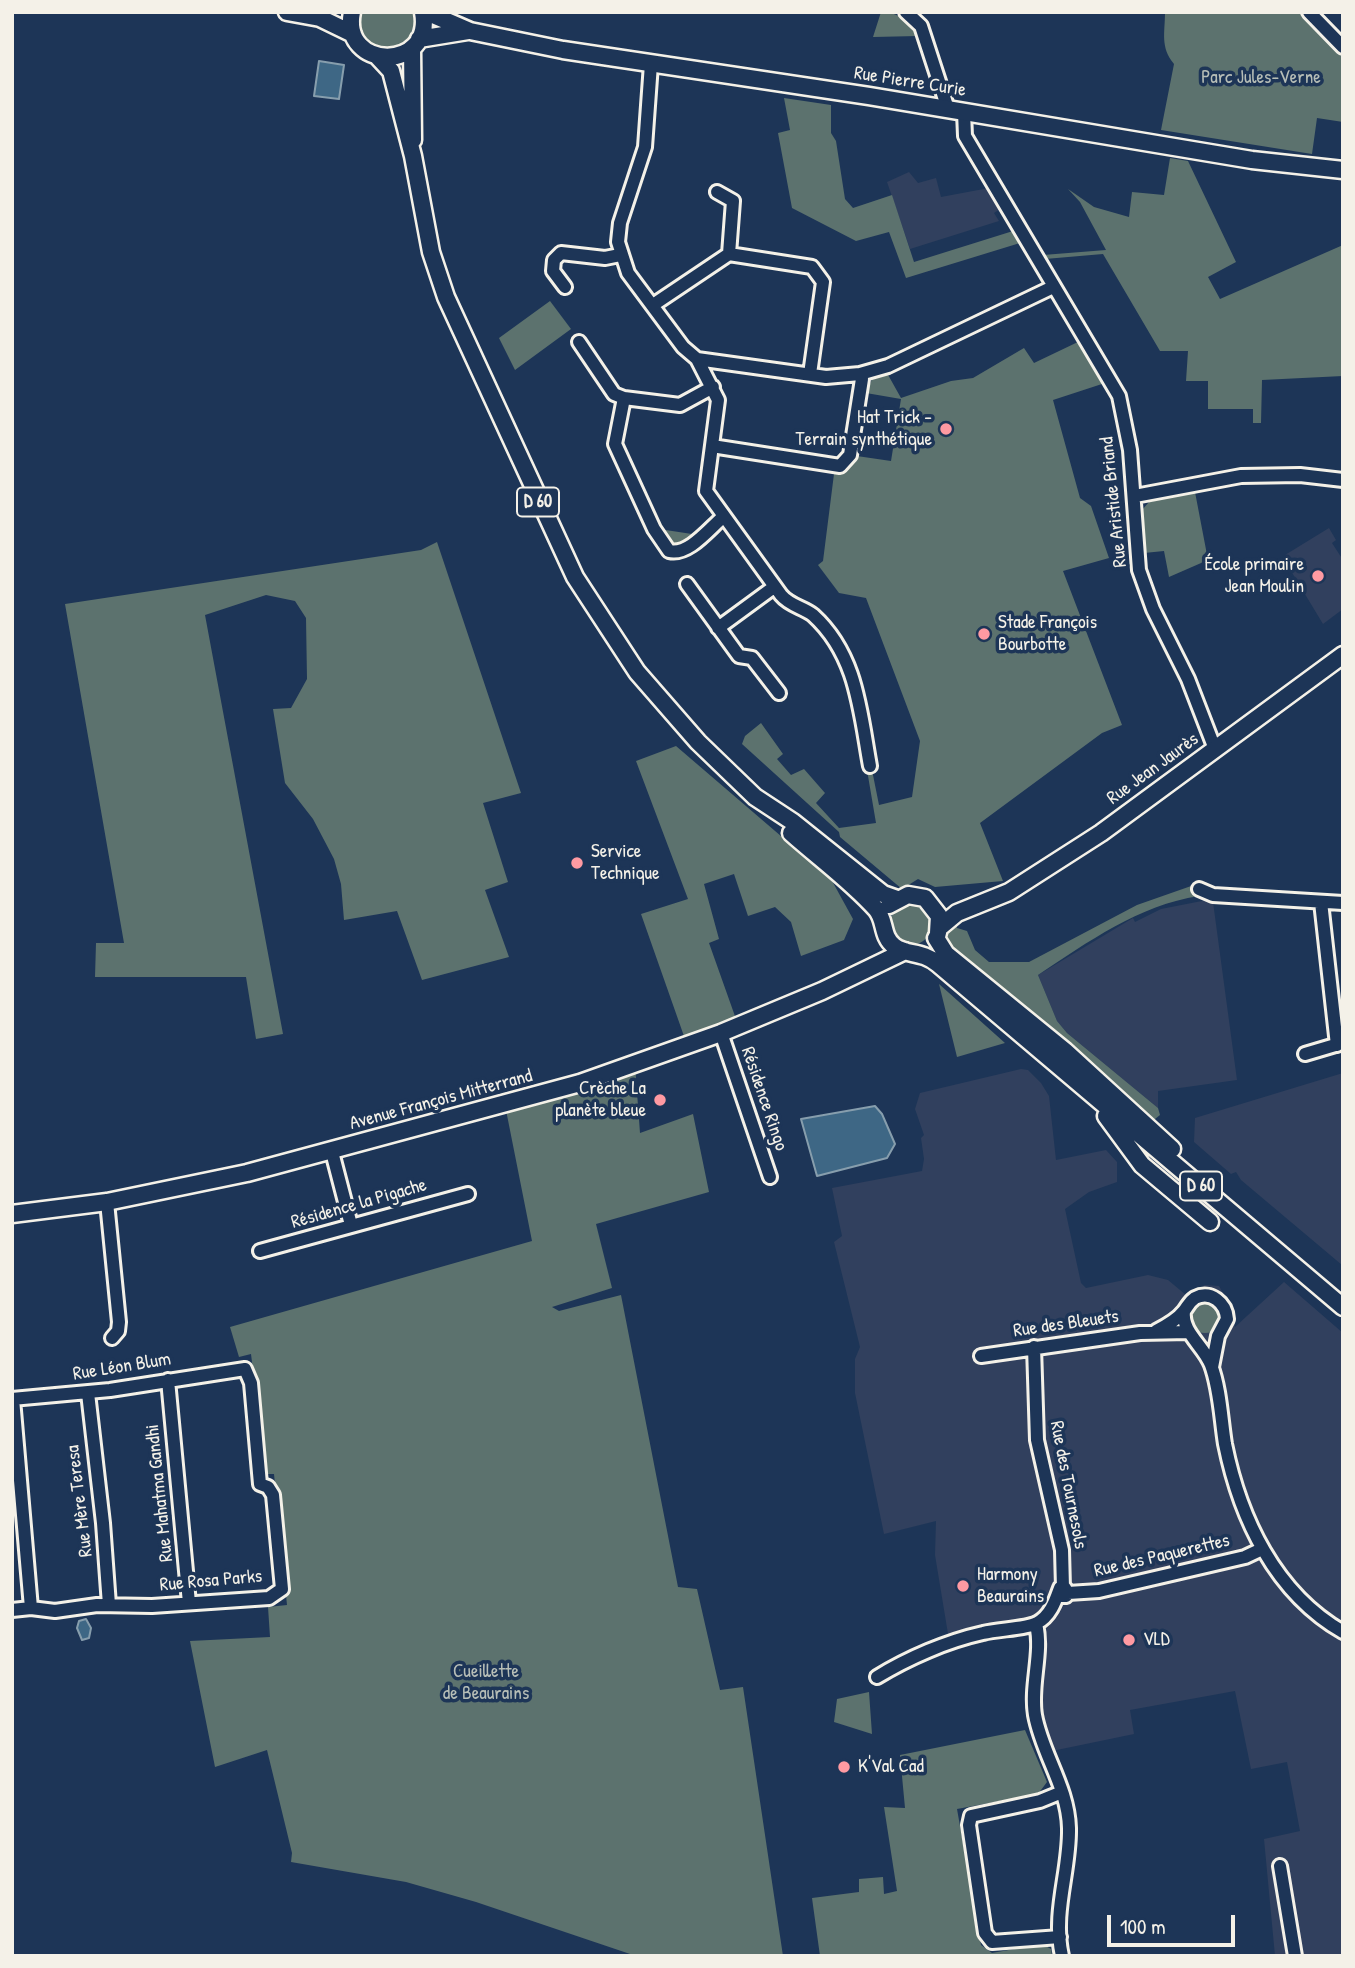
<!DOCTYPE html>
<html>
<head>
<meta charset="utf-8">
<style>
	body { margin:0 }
	#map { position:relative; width:1355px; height:1968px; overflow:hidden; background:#1d3557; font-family:"Patrick Hand",sans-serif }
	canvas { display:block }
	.frame { position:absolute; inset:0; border:14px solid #f4f1e8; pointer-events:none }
	.scale { position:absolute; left:1107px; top:1915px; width:128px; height:32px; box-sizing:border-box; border:4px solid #f4f1e8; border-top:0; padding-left:9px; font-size:21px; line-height:24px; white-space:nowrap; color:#f4f1e8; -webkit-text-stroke:5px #1d3557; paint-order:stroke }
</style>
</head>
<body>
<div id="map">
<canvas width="1355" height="1968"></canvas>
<div class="frame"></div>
<div class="scale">100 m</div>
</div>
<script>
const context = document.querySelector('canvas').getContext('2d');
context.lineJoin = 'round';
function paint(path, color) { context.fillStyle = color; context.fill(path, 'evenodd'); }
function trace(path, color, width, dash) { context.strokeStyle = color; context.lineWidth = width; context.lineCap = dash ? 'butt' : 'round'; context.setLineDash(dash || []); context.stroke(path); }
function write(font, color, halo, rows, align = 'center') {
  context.font = font + ' "Patrick Hand",sans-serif'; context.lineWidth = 7; context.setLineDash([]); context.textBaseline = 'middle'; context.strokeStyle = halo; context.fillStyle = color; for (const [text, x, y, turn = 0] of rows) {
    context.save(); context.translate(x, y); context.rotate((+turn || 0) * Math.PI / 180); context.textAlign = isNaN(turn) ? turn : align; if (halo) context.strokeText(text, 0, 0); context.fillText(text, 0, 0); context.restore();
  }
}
const built = new Path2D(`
	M909,172L918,183L936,178L941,197L989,188L1000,209L994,213L999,221L910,249L887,182Z
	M1329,528L1336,540L1332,543L1343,560V609L1323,624L1288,566L1291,564L1285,555Z
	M1207,900L1213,902L1237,1080L1158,1091V1108L1067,1033L1057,1021L1038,975L1133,918L1135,922L1161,909Z
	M1021,1069L1028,1070L1041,1083L1049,1096L1056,1160L1106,1150L1117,1162V1182L1089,1192L1065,1209L1081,1283L1086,1288L1148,1275L1168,1280L1186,1295L1205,1285L1219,1286L1232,1309L1235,1327L1284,1282L1343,1333V1956H1275L1264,1839L1300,1831L1287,1762L1251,1769L1235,1691L1130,1710L1134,1734L1047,1752L1035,1715L1037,1630L949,1640L935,1555L936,1521L884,1534L855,1393V1359L860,1347L834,1242L842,1236L832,1188L922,1171L924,1159L921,1138L924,1135L915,1109L920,1093Z
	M1343,1073V1265H1342L1241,1180L1236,1172L1231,1174L1194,1142L1195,1118Z`);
const green = new Path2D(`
	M360,12H415C415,67 354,59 360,12Z
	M881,12C899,12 909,22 918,36L873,37Z
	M1165,12H1299L1343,56V122L1317,118L1312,154L1161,130L1174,64C1160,47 1165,33 1165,12Z
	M784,98L831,105V133L836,141L845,199L853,208L892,195L914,262L1013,231L1020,243L906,278L889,232L856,241L792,208L778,133L790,130Z
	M1170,158L1188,161L1236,262L1208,277L1220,299L1343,245V376L1262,380L1261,423H1253V409H1208V381H1186L1188,351H1160L1103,254L1045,259L1043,255L1106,250L1080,202L1068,189L1094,207L1129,217L1132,192L1164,195Z
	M550,301L571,329L515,370L499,338Z
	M1080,341L1105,383L1053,400L1080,498L1091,506L1109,558L1063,571L1122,725L1102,733L980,823L1003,881L935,887L918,879L902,889L840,837L839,832L742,744L745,736L761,723L783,754L777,759L791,775L804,769L825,793L816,803L839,828L876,823L867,770H872L879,805L912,797L920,741L866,598L839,593L818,565L823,561L835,466L850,455L891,461L901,399L866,393L873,377L887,373L901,398L951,381L973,378L1024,348L1034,363Z
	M1195,492L1208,560L1169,577L1164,551L1144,553L1142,510L1149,502Z
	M659,529L692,534L691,541L683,547L670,545Z
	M437,542L521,793L483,803L508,882L485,890L509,957L422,980L397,911L344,920L341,884L334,859L313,819L285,783L273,709L291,708L307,679L306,618L295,601L266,595L205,615L283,1034L256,1039L246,977H95L96,943H124L65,604L421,550Z
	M676,746L831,879L853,919L844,940L801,956L791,922L775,907L748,916L734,874L704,884L719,939L709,943L736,1019L685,1039L641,914L688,899L636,761Z
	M1194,885L1199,896C1139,905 1088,942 1038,975L1057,1021L1067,1033L1158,1108L1160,1115L1150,1123L945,946L944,928L954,918L957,928L967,931L975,950L989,962H1029L1137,905Z
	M890 924a21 21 0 1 1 42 0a21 21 0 1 1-42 0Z
	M939,984L1005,1043L957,1057Z
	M635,1065L640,1133L693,1114L709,1192L596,1224L612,1288L552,1307L559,1311L621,1295L678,1587L697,1589L720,1690L743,1687L783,1956H636L476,1902L406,1882L291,1862L292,1853L267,1750L215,1767L190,1641L270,1637L268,1607L287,1605L274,1474H266L251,1354L239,1357L230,1327L532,1241L505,1105Z
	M1189 1317a16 16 0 1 1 32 0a16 16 0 1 1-32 0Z
	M869,1692L872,1734L834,1722L837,1699Z
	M1025,1730L1047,1782L1038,1794L957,1809L981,1945L992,1953L1042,1944L1051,1949L1052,1956H820L812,1898L859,1892V1879L883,1877L884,1894L897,1891L884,1807L905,1808L900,1755Z`);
const water = new Path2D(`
	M319,61L344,65L339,99L314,96Z
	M875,1106L882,1114L895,1144L887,1158L817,1176L801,1119Z
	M86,1619L91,1628L89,1638L82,1640L77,1628L79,1621Z`);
const minor = new Path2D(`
	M906,12L921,26L948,109
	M1309,12L1343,47
	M651,64L645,147L620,223L618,242L628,273L683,347L697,359L718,400L706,491L781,595C790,606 803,607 813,615C857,655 860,711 870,766
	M964,112L965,136L1119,396L1130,450L1139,570L1153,609L1188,679L1215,749
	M717,192L733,201L729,254
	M565,287L553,271L554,260L561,253L605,258L620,255
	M653,305L729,254L812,267L823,282L810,374
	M579,342L614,394L624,398L680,405L713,387
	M697,359L826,377L860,374L888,366L1053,287
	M624,398L615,444L654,529L669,551C688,556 709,529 723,517
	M712,446L840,466L850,455L862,379L860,374
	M1135,496L1241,476L1300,475L1343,480
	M687,584L739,656L752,658L779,693
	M718,628L774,587
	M1199,889L1213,895L1343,903
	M1321,902L1337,1045
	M721,1033L770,1177
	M1305,1054L1342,1043
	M332,1152L351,1225
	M107,1202L119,1322L118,1331L112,1338
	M260,1251L468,1194
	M1184,1311C1181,1332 1204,1346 1211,1365C1220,1389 1221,1419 1225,1444C1240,1518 1275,1593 1343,1632
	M1156,1331C1166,1326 1177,1320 1184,1311C1188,1306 1189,1302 1195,1298C1211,1290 1226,1303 1227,1319L1218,1336L1212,1367
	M1034,1347L1037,1440L1062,1550L1063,1588
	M981,1356L1140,1333L1189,1332
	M168,1380L189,1603
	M88,1393L103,1523L109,1605
	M12,1399L110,1390L245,1369L251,1383L260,1484L268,1487L273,1495L282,1589L269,1598L152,1606L97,1605L55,1611L31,1608L12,1610
	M13,1399L31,1608
	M1068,1593L1099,1591L1245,1557L1262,1549
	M1036,1624C1043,1653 1030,1685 1035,1715C1042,1754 1068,1787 1069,1828C1070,1871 1052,1912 1062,1956
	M877,1677C908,1658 947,1641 983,1633C998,1629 1026,1629 1037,1623C1051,1616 1056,1599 1060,1588H1065L1066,1596H1060
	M1280,1866L1295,1956
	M1060,1937L992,1942L985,1933L969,1825L971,1816L1040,1801L1062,1792`);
const major = new Path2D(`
	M287,12L320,18L353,34
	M352,12C340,71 434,72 423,12
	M426,12L470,31L563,50L869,96L1252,160L1343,170
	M419,39L468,31
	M412,48L413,140
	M378,57L391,71L413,156L431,252L446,297L575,577L637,672L698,742L755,797L793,822L883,894L897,899
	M791,833C819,858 851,881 876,909C886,920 881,936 894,946C907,956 921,950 938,964L1343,1307
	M889,905L908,895L925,898L939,916L938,933
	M939,928L957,913L1009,892L1101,833L1343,655
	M936,938L946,954L1065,1051L1172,1149
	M1106,1116L1142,1165L1210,1222
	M12,1214L107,1202L247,1173L580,1083L721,1033L822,991L905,951`);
const markers = [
	[946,429,7,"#ff9aa2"],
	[1318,576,7,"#ff9aa2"],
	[984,634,7,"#ff9aa2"],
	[577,863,7,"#ff9aa2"],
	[660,1100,7,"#ff9aa2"],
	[963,1586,7,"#ff9aa2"],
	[1129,1640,7,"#ff9aa2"],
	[844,1767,7,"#ff9aa2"]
];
const shields = [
	[538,502,42],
	[1201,1186,42]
];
const shieldNames = [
	["D 60",538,502],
	["D 60",1201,1186]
];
const parkNames = [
	["Parc Jules-Verne",1261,78],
	["Cueillette",486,1672],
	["de Beaurains",486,1694]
];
const streetNames = [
	["Rue Pierre Curie",910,82,9],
	["Rue Aristide Briand",1114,502,-96],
	["Rue Jean Jaurès",1153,769,-36],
	["Résidence Ringo",764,1099,71],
	["Avenue François Mitterrand",441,1100,-15],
	["Résidence la Pigache",359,1204,-16],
	["Rue des Bleuets",1066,1324,-8],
	["Rue Léon Blum",122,1367,-9],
	["Rue des Tournesols",1068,1485,79],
	["Rue Mahatma Gandhi",160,1493,-96],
	["Rue Mère Teresa",80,1501,-97],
	["Rue des Paquerettes",1162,1556,-13],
	["Rue Rosa Parks",211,1581,-5]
];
const poiNames = [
	["Hat Trick -",932,418,"right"],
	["Terrain synthétique",932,440,"right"],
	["École primaire",1304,565,"right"],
	["Jean Moulin",1304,587,"right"],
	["Stade François",998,623],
	["Bourbotte",998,645],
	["Service",591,852],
	["Technique",591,874],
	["Crèche La",646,1089,"right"],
	["planète bleue",646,1111,"right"],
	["Harmony",977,1575],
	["Beaurains",977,1597],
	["VLD",1143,1640],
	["K'Val Cad",858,1767]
];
paint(built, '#31405e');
paint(green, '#5c726e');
paint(water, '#3e6785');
trace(water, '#879ead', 2);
trace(minor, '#f4f1e8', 18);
trace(major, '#f4f1e8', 21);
trace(minor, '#1d3557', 12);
trace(major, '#1d3557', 16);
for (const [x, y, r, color] of markers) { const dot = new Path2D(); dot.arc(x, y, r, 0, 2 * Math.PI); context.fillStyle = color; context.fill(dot); trace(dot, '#1d3557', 2.5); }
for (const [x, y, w] of shields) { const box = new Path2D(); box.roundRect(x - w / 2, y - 14.5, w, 29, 5); context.fillStyle = '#1d3557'; context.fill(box); trace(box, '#f4f1e8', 2); }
write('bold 18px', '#f4f1e8', null, shieldNames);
write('19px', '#b7beb7', '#1d3557', parkNames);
write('19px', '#f4f1e8', '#1d3557', streetNames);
write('19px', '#f4f1e8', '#1d3557', poiNames, 'left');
</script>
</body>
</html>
